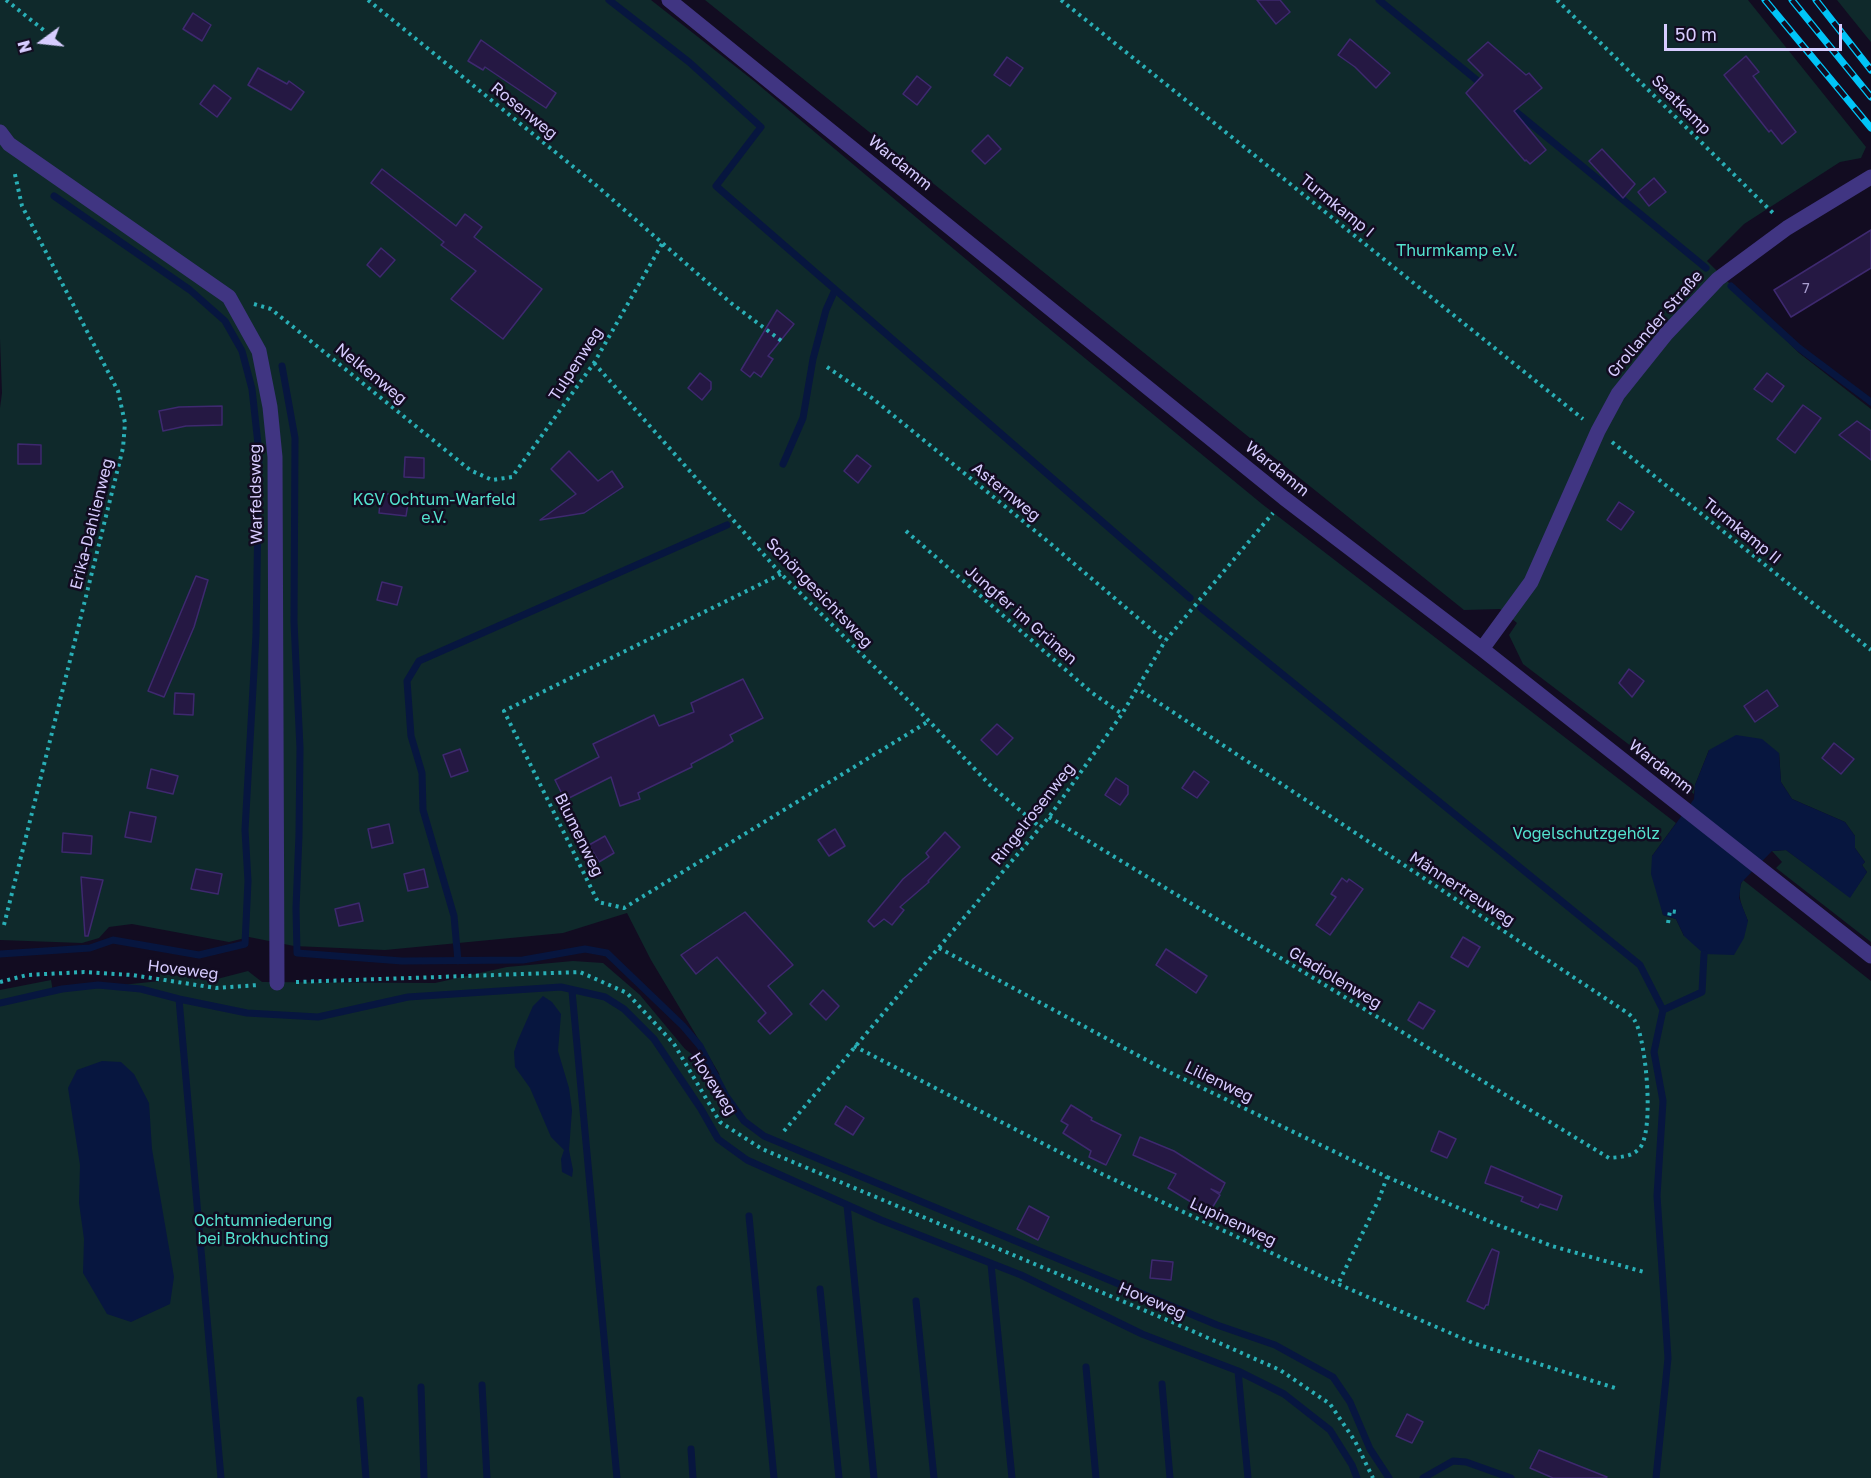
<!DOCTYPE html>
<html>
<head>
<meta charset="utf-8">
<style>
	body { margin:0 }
	#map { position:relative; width:1871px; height:1478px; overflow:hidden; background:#120c21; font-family:"Golos Text",sans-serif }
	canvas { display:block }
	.north { position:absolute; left:12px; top:12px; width:60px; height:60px; -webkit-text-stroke:4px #120c21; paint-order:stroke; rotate:255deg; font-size:16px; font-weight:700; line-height:24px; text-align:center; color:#d7ccff }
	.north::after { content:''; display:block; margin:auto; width:21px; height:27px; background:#d7ccff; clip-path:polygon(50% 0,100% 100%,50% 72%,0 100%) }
	.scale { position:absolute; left:1664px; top:24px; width:178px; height:27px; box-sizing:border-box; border:3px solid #d7ccff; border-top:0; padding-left:8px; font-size:18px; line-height:21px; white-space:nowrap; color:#d7ccff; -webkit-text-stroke:4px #120c21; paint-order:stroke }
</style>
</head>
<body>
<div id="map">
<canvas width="1871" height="1478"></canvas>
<div class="north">N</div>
<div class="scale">50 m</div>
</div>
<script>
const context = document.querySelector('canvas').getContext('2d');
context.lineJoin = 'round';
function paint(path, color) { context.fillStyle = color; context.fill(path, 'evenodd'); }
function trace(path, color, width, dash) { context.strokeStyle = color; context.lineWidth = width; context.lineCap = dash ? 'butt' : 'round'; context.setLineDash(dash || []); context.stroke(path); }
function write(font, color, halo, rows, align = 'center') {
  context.font = font + ' "Golos Text",sans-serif'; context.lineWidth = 5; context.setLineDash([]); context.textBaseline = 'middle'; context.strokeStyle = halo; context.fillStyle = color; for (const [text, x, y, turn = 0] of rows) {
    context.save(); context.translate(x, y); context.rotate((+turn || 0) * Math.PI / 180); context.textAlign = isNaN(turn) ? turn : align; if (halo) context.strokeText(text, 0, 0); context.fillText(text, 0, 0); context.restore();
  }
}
const green = new Path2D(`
	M0,0H651L754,81L1024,308L1262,504L1676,823L1652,856L1663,915L1676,919L1684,936L1748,921C1743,908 1735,894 1743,880L1871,981V1478H0V990L51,980L53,992L160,981V974L217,979L248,971L262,982L435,983L507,967L573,961L603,963L640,995L685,1049L720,1075L651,960L627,913L563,933L385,950L294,946L249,937L229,942L132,924L109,927L99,938L82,943L0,940V408L2,393L0,339Z
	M705,0H1748L1866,147L1861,158L1840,162L1744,224L1707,261L1799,353L1871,409V942L1776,868L1782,862L1772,851L1786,850L1850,897L1867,872L1862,865L1865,862L1855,848V836L1845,822L1792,799L1781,782L1779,753L1709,750L1695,785L1694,794L1523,664L1509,635L1517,623L1500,609L1464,610Z
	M1837,0H1871V42L1866,36Z`);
const water = new Path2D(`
	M1736,735L1762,739L1779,753L1781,782L1792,799L1845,822L1855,836V848L1865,862L1862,865L1867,872L1850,898L1786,850L1772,851L1741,883L1739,898L1748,921L1744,938L1734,955L1704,954L1684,936L1676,919L1663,915L1651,874L1652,856L1694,799L1695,785L1709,750Z
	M543,996L552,1002L561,1014L558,1051L569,1088L572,1110L569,1150L573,1170L572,1177L562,1172L561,1159L564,1150L551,1137L530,1088L515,1067L514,1052L518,1040L533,1006Z
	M102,1061L121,1062L134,1074L149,1103L152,1149L174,1277L170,1304L131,1322L107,1314L83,1273L84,1239L79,1203L80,1165L68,1088L77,1070Z`);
const stream = new Path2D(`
	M609,0L689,62L761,127L716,186L1190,598
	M1379,0L1484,86
	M1509,106L1706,268
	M1731,286L1799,348L1871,402
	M282,366L295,438L294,622L300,748L299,835L296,908L297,953L402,961L523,960L585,949L607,953L683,1026L700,1046L726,1096L744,1121L764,1136L1217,1325L1275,1345L1333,1377L1350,1402L1370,1449L1389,1478
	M783,464L803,418L813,359L826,310L835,290
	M1201,608L1640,965L1663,1010
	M0,954L90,948L113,940L199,955L245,944L248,881L245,830L256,635L259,453L252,389L242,351L225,321L190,290L54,196
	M458,961L454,916L423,810L422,773L411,736L407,681L419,661L727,525
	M572,991L617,1478
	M179,999L221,1478
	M0,1003L62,989L98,985L141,989L179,999L247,1013L318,1017L408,997L561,987L605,997L624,1009L654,1039L701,1109L718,1139L747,1160L881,1220L1021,1275L1142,1334L1238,1371L1284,1394L1330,1430L1352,1465L1357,1478
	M847,1205L874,1478
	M749,1216L774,1478
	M991,1264L1012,1478
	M820,1289L839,1478
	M916,1301L934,1478
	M1086,1367L1096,1478
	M1238,1371L1248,1478
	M1162,1384L1170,1478
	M482,1385L487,1478
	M421,1387L424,1478
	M360,1400L366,1478
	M691,1449L693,1478
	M1423,1478L1453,1461L1466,1462L1511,1478
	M1656,1478L1668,1358L1657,1196L1663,1101L1654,1052L1663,1010L1702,992L1704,954`);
const building = new Path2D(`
	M1257,0H1280L1290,12L1276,24Z
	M193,13L211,25L202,41L183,29Z
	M1350,39L1390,73L1376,88L1355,67L1338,55Z
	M481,40L556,93L546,108L485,67L483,70L468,61Z
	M1488,42L1526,75L1529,73L1542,88L1514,111L1546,150L1530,164L1526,160L1525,161L1466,93L1483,75L1468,60Z
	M1746,56L1759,72L1753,76L1796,132L1782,144L1771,130L1769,132L1724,75Z
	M1007,57L1023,68L1010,86L994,75Z
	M258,68L287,84L289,81L304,92L291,110L248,85Z
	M917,76L931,87L917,105L903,94Z
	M214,85L231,98L217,117L200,104Z
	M988,135L1001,149L985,164L972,151Z
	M1602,149L1635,184L1623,198L1589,161Z
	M382,169L456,226L465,214L482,227L474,237L542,289L503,339L451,299L476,271L441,245L444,242L371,183Z
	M1654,178L1666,192L1649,206L1638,192Z
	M1871,230V268L1791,317L1774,290Z
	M381,248L395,260L380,277L367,265Z
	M777,310L794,324L768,356L773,359L761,377L754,372L750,377L741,370Z
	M700,373L711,382V389L702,400L688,388Z
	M1767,373L1784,386L1772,402L1754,389Z
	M1803,405L1821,418L1795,453L1777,439Z
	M222,406V425L186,426L163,431L159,411L179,407Z
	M1857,421L1871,431V460L1839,435Z
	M18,444L41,445V464H18Z
	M569,451L598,481L612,471L623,487L584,513L540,520L576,494L551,469Z
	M857,455L871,466L858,483L844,471Z
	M405,457L424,458V478L404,477Z
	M381,493L409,497L406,516L379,513Z
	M1619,502L1634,512L1621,530L1607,520Z
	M196,576L208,580L194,627L164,697L148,691Z
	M382,582L402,587L397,605L377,600Z
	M1629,669L1644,681L1632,697L1619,683Z
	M743,679L763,718L730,735L733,741L725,746L691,764L692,767L638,793L640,799L620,806L611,777L565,800L555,780L599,757L593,744L654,715L659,726L694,712L691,703Z
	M1767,690L1778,706L1755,722L1744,706Z
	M175,693L194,694L193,715L174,714Z
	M997,724L1013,738L997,755L981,740Z
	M1834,743L1854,759L1841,774L1822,758Z
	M460,749L468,771L451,777L443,755Z
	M151,769L178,776L173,794L147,788Z
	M1194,771L1209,782L1197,798L1182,788Z
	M1116,778L1128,786V794L1120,805L1105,795Z
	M130,812L156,817L151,842L125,837Z
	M389,824L393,843L372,848L368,829Z
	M835,829L845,846L829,856L818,840Z
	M945,832L960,847L928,881L929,882L900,907L904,910L892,925L884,919L874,927L868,921L903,879L929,857L926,853Z
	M63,833L92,836L91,854L62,852Z
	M605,836L614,853L599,862L589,845Z
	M196,869L222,874L218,894L191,889Z
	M424,869L428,887L408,891L404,874Z
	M81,877L103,880L88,936H85Z
	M1342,878L1347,882L1349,879L1363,889L1330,935L1316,925L1336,897L1331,894Z
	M359,903L363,921L339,926L335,909Z
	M745,912L793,965L768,986L792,1014L770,1034L758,1021L766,1013L717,957L696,974L681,955Z
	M1463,937L1480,947L1468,967L1451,957Z
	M1166,949L1207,976L1196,993L1156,965Z
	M823,990L839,1006L826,1020L810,1004Z
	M1419,1002L1435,1011L1423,1029L1408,1020Z
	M1071,1105L1092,1118L1091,1120L1121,1135L1106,1165L1089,1157L1091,1151L1063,1133L1068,1125L1061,1121Z
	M846,1106L864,1118L853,1135L835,1124Z
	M1439,1131L1456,1139L1447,1158L1431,1151Z
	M1140,1137L1174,1151L1225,1183L1220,1193L1211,1189L1220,1195L1209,1213L1168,1188L1176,1174L1133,1155Z
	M1491,1166L1562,1196L1557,1210L1540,1204L1538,1208L1521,1201L1523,1197L1485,1183Z
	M1029,1206L1049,1217L1038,1240L1017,1229Z
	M1492,1249L1499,1252L1488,1305H1486L1484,1309L1467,1301Z
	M1152,1260L1173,1262L1171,1280L1150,1278Z
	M1407,1414L1423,1422L1412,1443L1396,1436Z
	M1539,1450L1607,1477L1606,1478H1553L1530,1468Z`);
const path = new Path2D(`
	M6,0L46,32
	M368,0L597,186L731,303L783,342
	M1061,0L1583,419
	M1557,0L1774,214
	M254,304L271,309L470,470L492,480L512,477L594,363L662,244
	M594,363L781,574L929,721L990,785L1040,827
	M827,367L872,398L1045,539L1165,641
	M1612,442L1871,650
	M906,531L1091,692L1122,714
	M781,574L504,711L598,902L624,908L929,721
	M1049,817L1609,1158C1620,1157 1631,1157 1639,1149C1655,1133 1646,1039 1635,1021C1632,1015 1623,1010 1617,1006L1138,689
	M1668,923L1670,911L1677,912
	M4,925L123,448L125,423L118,391L22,206L14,170
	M939,948L1165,1070L1387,1177L1379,1199L1338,1284
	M0,982L27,975L84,972L132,975L216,988L258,985
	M296,982L580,972L627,993L674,1044L720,1122L762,1149L1172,1322L1280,1370L1330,1404L1355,1441L1373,1478
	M854,1046L1102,1174L1338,1284L1473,1343L1615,1388
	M784,1131L1049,817L1122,714L1165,641L1273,513
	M1387,1177L1498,1225L1552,1246L1644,1272`);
const minor = new Path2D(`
	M669,0L1284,498L1482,649L1871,956
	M0,132L9,144L229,297L259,351L270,407L275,457L277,983
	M1482,649L1531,582L1598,431L1618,394L1666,334L1718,279L1787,228L1871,177`);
const rail = new Path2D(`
	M1765,0L1871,128
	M1792,0L1871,97
	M1816,0L1871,70`);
const numberNames = [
	["7",1806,289]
];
const streetNames = [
	["Saatkamp",1681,105,45],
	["Rosenweg",524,111,39],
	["Wardamm",900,163,39],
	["Turmkamp I",1337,206,39],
	["Grollander Straße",1655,324,-49],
	["Tulpenweg",576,364,-57],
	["Nelkenweg",371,374,39],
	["Wardamm",1277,469,39],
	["Asternweg",1006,492,39],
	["Warfeldsweg",256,494,-91],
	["Erika-Dahlienweg",92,524,-76],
	["Turmkamp II",1742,531,39],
	["Schöngesichtsweg",819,593,46],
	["Jungfer im Grünen",1021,615,41],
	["Wardamm",1661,767,38],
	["Ringelrosenweg",1033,814,-52],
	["Blumenweg",579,835,64],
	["Männertreuweg",1462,889,33],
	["Hoveweg",183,970,7],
	["Gladiolenweg",1335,978,31],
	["Lilienweg",1219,1082,26],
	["Hoveweg",713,1084,57],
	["Lupinenweg",1233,1222,25],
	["Hoveweg",1152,1301,23]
];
const parkNames = [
	["Thurmkamp e.V.",1457,251],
	["KGV Ochtum-Warfeld",434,500],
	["e.V.",434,518],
	["Vogelschutzgehölz",1586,834],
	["Ochtumniederung",263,1221],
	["bei Brokhuchting",263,1239]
];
paint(green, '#0f292b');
paint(water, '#07163f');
trace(stream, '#07163f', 7);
paint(building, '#251843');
trace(building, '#3e296f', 1.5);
trace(path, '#29afb6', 4, [3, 4.5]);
trace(minor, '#403582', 15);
trace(rail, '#00c4f7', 7);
trace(rail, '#120c21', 4.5, [14]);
write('14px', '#aa9fd0', null, numberNames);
write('16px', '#d7ccff', '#120c21', streetNames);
write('16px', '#54e3cf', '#120c21', parkNames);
</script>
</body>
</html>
